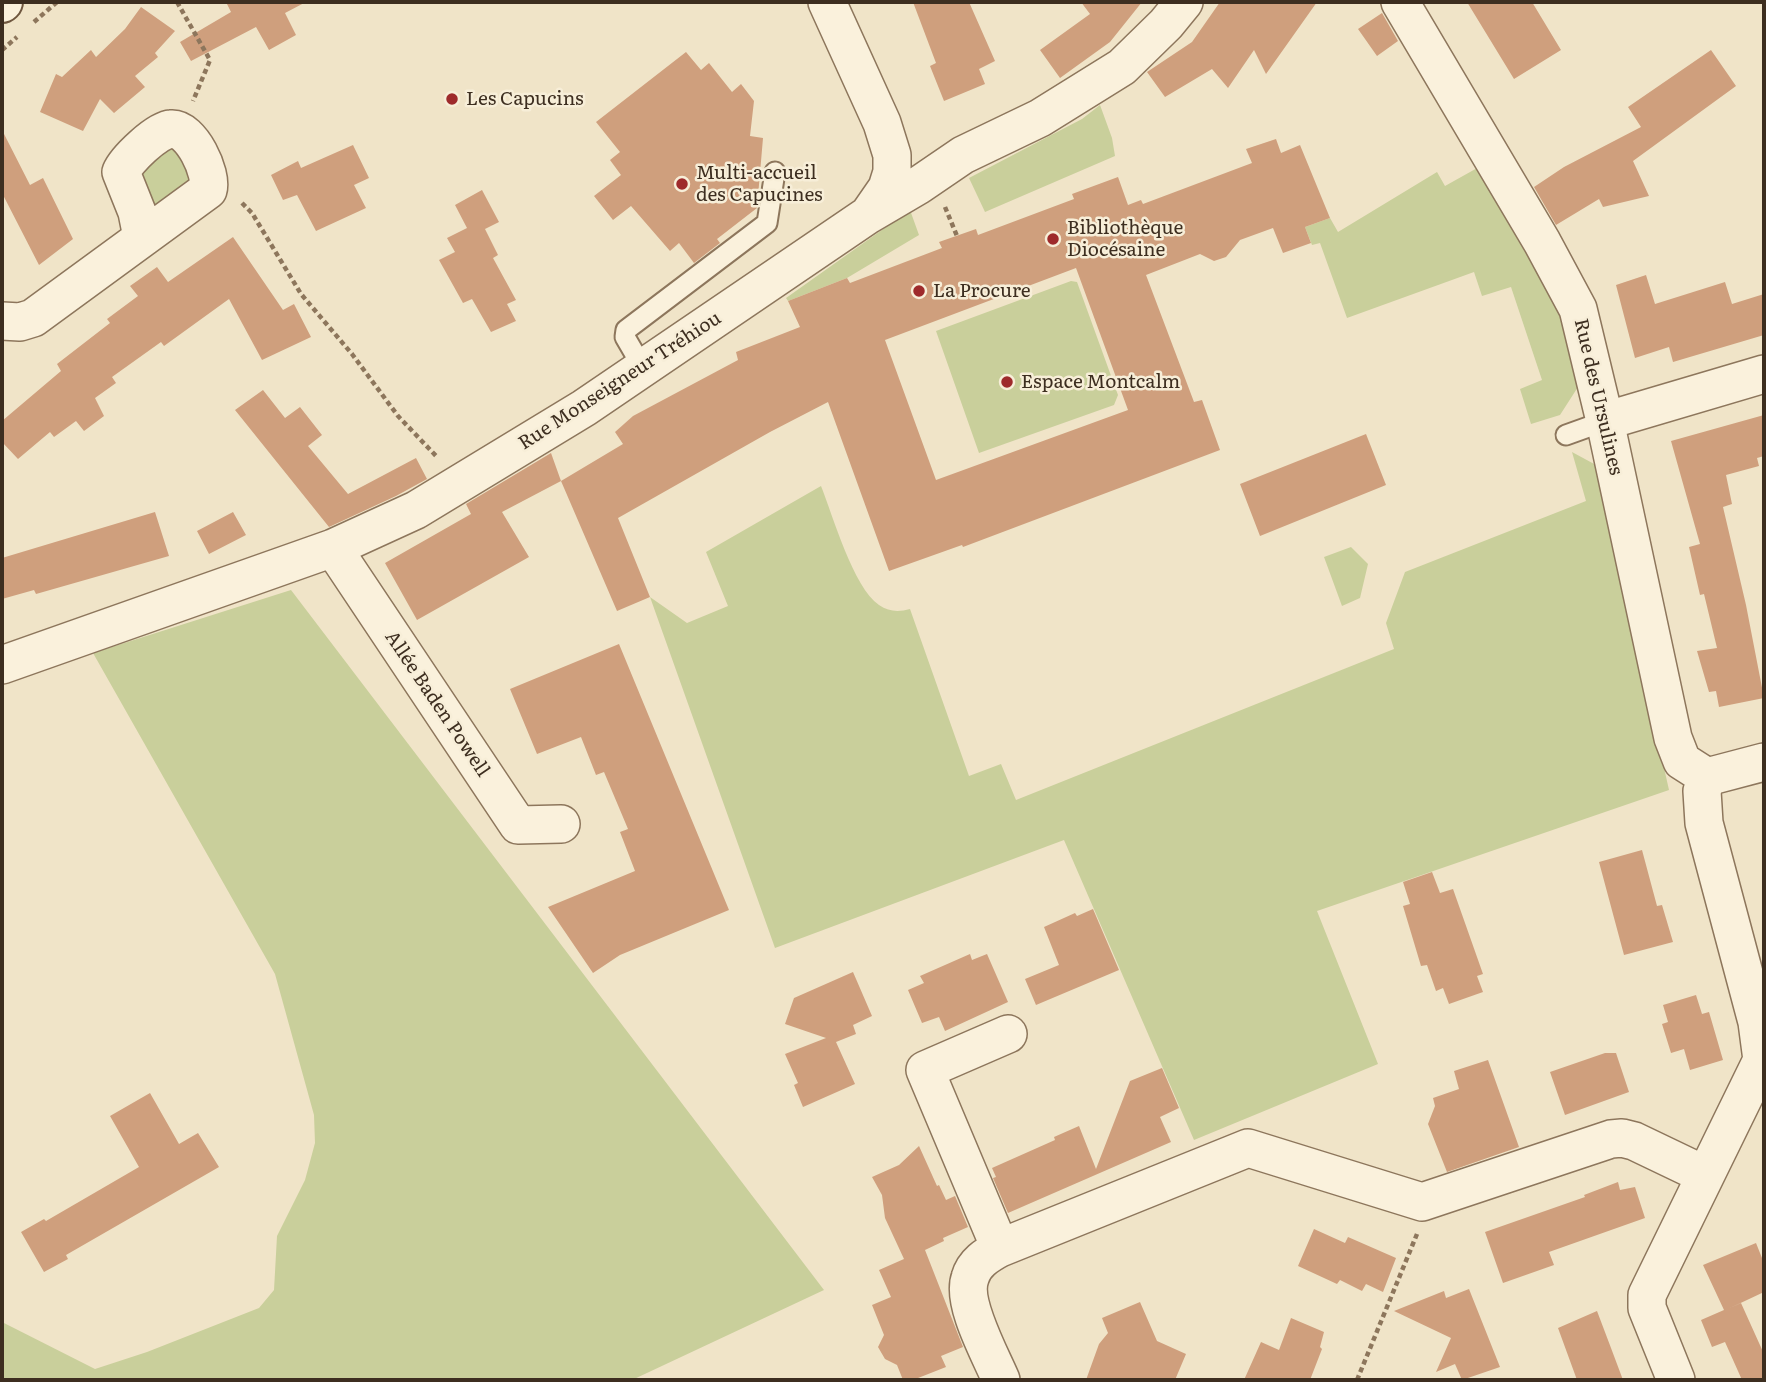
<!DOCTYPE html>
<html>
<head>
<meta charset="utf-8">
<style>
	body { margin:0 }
	#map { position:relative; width:1766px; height:1382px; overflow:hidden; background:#f0e4c8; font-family:Literata,serif }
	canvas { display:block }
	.frame { position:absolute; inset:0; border:4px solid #3d2e20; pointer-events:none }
</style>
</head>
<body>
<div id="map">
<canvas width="1766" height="1382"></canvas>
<div class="frame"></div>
</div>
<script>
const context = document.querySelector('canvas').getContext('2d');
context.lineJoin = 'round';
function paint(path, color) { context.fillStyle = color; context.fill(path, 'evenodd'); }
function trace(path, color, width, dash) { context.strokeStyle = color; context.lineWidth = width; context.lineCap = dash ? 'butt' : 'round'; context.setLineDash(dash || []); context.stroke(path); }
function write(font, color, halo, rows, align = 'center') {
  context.font = font + ' Literata,serif'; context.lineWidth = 5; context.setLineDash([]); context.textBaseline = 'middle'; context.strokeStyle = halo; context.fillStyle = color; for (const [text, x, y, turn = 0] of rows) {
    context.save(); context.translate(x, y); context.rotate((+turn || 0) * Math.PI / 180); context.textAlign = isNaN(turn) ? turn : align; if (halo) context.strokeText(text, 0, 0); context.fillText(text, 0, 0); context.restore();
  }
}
const green = new Path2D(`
	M1100,105L1112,138L1115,156L985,212L969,178L1082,119Z
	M167,148H175L196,183L172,207H150L139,173Z
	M1479,167L1565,325L1578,387L1560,415L1531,424L1520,389L1542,380L1511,287L1482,296L1474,272L1347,318L1320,243L1312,245L1305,227L1330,218L1338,232L1437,172L1445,186Z
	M910,210L919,235L847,278L788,301L786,298Z
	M1071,281L1077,282L1118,395L1114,405L979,453L936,331Z
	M1572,452L1596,465L1669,790L1317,911L1378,1064L1194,1140L1064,840L775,948L650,597L687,623L728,606L706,552L821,486C833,516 853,587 879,605C889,612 899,612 910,609L969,776L1001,764L1016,800L1394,649L1386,623L1405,572L1586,501Z
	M1351,547L1368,564L1360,598L1342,606L1324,557Z
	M291,590L824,1290L632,1380H2V1322L95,1369L147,1352L259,1308L274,1290L277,1236L305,1180L315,1143L314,1115L275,974L93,653Z`);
const building = new Path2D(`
	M226,2H306L285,13L296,35L269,50L256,27L191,61L180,42L231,12Z
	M913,2H969L995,61L979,69L985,84L944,101L930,66L936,63Z
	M1081,2H1142L1110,42L1060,78L1040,50L1090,14Z
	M1220,2H1317L1266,74L1254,50L1228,88L1212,69L1165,97L1147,72L1192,42Z
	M1467,2H1532L1561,50L1514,79Z
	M141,7L175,31L155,53L158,57L135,76L145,87L114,113L100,99L83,131L40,112L56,74L62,77L91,50L96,57L125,29Z
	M1382,13L1398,41L1377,56L1358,29Z
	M1711,50L1736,86L1633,161L1649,196L1603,207L1599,199L1556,225L1534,187L1564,167L1641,127L1628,107Z
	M686,52L701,70L709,63L732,92L741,84L754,101L750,136L763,138L757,208L717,239L720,243L694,263L679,243L670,251L631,206L613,220L594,196L621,175L610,160L620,152L596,122Z
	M2,130L30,185L43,178L73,239L39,265L2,193Z
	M1276,139L1281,153L1300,145L1330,218L1305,227L1311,243L1283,253L1273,228L1240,240L1226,257L1214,261L1200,254L1146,275L1194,402L1202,400L1220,450L963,547L962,545L889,571L828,402L770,432L618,518L650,597L617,611L561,481L623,444L615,432L633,416L738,360L736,352L800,327L788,301L847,278L850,283L942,248L939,242L976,229L978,235L1074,199L1072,194L1118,177L1128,205L1141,200L1143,204L1252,163L1246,149ZM1076,268L1128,410L936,480L885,340Z
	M353,145L369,178L354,185L366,208L316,231L297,195L283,200L271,175L298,161L301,168Z
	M482,190L499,222L485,229L498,255L493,258L516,300L507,304L516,321L491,332L472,299L463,303L439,260L455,252L447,238L467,228L455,205Z
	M233,237L283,310L294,304L311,337L262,360L229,299L164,346L161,342L112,377L116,383L95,398L104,416L84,431L76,421L54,437L50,432L18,459L2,442V421L61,371L57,364L110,323L107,319L138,296L130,286L157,267L168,282Z
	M1646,275L1655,304L1725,282L1732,304L1764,294V335L1673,362L1669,347L1635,358L1616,285Z
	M263,390L285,418L300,407L322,435L308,446L348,494L416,458L427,479L396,496L329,527L235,410Z
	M1764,415V456L1757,458L1759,466L1726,475L1732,504L1723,507L1746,605L1764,698L1719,707L1716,691L1709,692L1697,651L1717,648L1704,594L1700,595L1689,547L1700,544L1671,441Z
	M1366,434L1386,485L1260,536L1240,484Z
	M551,453L561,481L502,512L529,557L417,620L385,563L471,514L466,504Z
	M155,512L169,556L36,594L34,590L2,599V558Z
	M233,512L246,535L209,554L197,531Z
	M619,644L729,910L620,955L593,973L548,907L635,871L620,832L628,829L604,772L596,775L581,737L537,754L510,689Z
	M1642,850L1657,906L1662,905L1673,942L1624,955L1599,862Z
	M1432,872L1440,893L1453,889L1483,974L1477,976L1483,992L1449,1004L1443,988L1436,991L1427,965L1421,966L1403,906L1410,904L1403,882Z
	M1093,909L1119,970L1036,1005L1025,979L1059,965L1044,927L1075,913L1077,916Z
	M970,954L972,960L987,954L1008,1002L945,1031L939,1017L922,1023L908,990L924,983L920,976Z
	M853,972L872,1016L853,1025L856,1034L836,1042L855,1084L803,1107L794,1085L798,1083L785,1054L826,1038L785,1024L794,998Z
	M1696,995L1702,1014L1709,1012L1723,1060L1690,1070L1684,1049L1671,1053L1662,1024L1668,1022L1663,1005Z
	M1605,1053H1616L1629,1092L1565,1115L1550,1072Z
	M1488,1060L1519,1147L1447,1172L1428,1124L1435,1106L1433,1098L1459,1089L1454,1071Z
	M1162,1068L1179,1108L1160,1117L1171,1142L1008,1213L993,1178L996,1177L992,1168L1055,1140L1054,1137L1079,1126L1096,1169L1130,1081Z
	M150,1093L179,1144L198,1133L219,1167L66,1255L68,1259L44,1272L21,1232L44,1219L46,1221L139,1167L110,1116Z
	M919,1146L937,1186L939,1185L946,1200L955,1196L968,1227L943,1238L944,1241L925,1250L963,1347L941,1356L946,1367L913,1380H903L897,1365L885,1359L878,1347L884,1335L872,1305L891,1297L879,1270L904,1259L885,1218L882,1195L872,1177L899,1165Z
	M1618,1182L1620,1190L1635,1187L1645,1218L1549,1252L1554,1265L1503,1283L1485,1232L1585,1197L1584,1195Z
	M1314,1229L1345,1243L1348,1237L1396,1258L1383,1292L1366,1284L1362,1291L1340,1280L1337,1284L1298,1266Z
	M1756,1243L1764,1263V1292L1730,1308L1741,1303L1764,1354V1380H1742L1725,1342L1712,1347L1701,1320L1724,1310L1703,1265Z
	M1469,1289L1500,1367L1462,1380L1455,1364L1436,1372L1451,1338L1394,1311L1444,1291L1446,1298Z
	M1140,1302L1157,1341L1186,1354L1175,1380H1086L1099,1344L1108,1333L1102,1318Z
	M1597,1311L1611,1348L1623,1380H1577L1558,1328Z
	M1291,1318L1324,1332L1320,1347L1322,1349L1310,1380H1244L1261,1342L1279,1350Z`);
const path = new Path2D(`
	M177,2L210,60L193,101
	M34,22L57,2
	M2,50L17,37
	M242,203L252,213L301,294L352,354L398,416L438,458
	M945,207L957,236
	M1357,1380L1417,1234`);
const lane = new Path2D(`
	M643,368L625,337L626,330L767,223L775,172
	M1566,435L1605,421`);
const street = new Path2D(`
	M827,2L882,123L892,155V172L887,188L869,214
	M1400,2L1542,242L1578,309L1605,421L1673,738L1682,761L1707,777
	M2,321L20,322L33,318L208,190C213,174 191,127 171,129C157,130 126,160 121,172L137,212L142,237
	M1605,421L1764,374
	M333,548L518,825L561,824
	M2,665L333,548L416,510L584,408L868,215L919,185L963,155L1040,118L1122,67L1166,24L1184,2
	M1707,777L1764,762
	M1000,1248L925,1070L1008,1034
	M1001,1380C991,1356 961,1303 970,1278C974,1263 987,1255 1000,1248L1248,1148L1422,1202L1611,1139L1622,1138L1634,1141L1705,1175
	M1676,1380L1647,1308V1295L1762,1060L1757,1022L1704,823L1702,791L1707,777`);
const secondary = new Path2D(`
	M2,3L3,2`);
const markers = [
	[452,99,7,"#9e2a2b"],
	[682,184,7,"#9e2a2b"],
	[1053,239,7,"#9e2a2b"],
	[919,291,7,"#9e2a2b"],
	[1007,382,7,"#9e2a2b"]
];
const poiNames = [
	["Les Capucins",466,99],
	["Multi-accueil",696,173],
	["des Capucines",696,195],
	["Bibliothèque",1067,228],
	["Diocésaine",1067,250],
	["La Procure",933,291],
	["Espace Montcalm",1021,382]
];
const streetNames = [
	["Rue Monseigneur Tréhiou",620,381,-33],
	["Rue des Ursulines",1598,397,77],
	["Allée Baden Powell",437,704,56]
];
paint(green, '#c9cf9b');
paint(building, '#cf9f7d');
trace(lane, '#8d765c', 23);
trace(street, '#8d765c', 40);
trace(secondary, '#6f573f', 42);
trace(path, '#8d765c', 4.5, [5, 3.5]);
trace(lane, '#faf1dc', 19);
trace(street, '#faf1dc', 37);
trace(secondary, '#faf1dc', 38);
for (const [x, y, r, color] of markers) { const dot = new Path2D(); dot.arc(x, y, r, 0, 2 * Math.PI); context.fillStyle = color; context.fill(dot); trace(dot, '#f7eed8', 2.5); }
write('19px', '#3d2e20', '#f7eed8', poiNames, 'left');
write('19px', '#3d2e20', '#f7eed8', streetNames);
</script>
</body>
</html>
